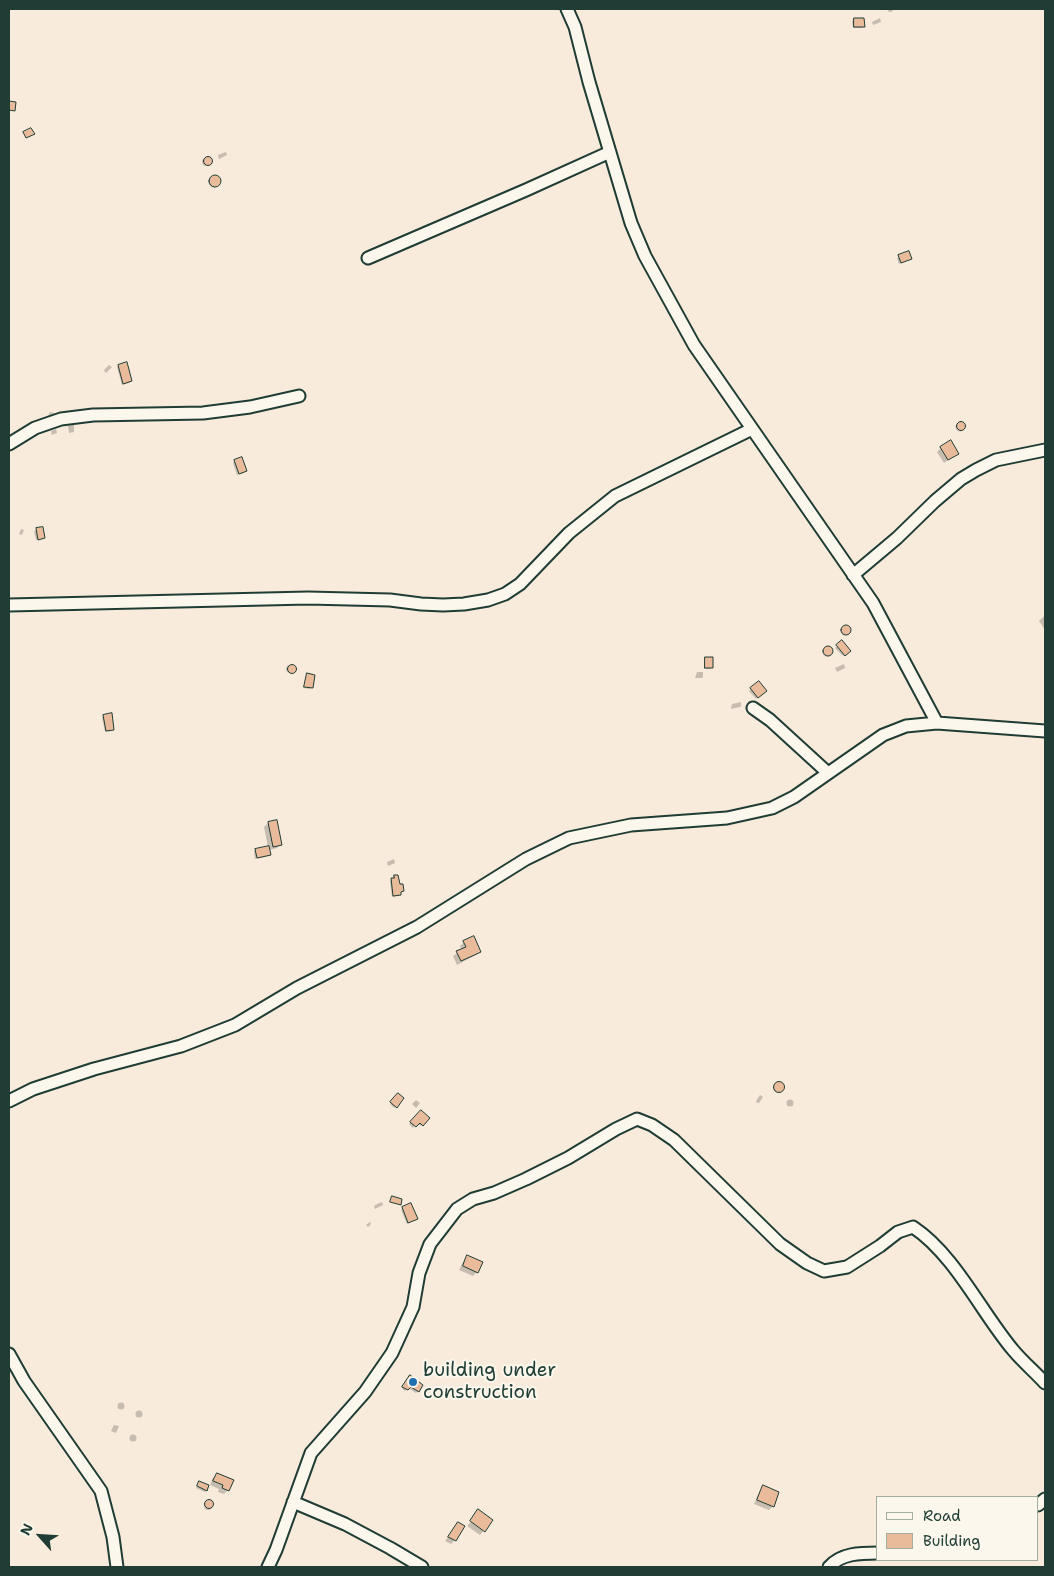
<!DOCTYPE html>
<html>
<head>
<meta charset="utf-8">
<style>
	body { margin:0 }
	#map { position:relative; width:1054px; height:1576px; overflow:hidden; background:#f8ebdc; font-family:"Shantell Sans",sans-serif }
	canvas { display:block }
	.frame { position:absolute; inset:0; border:10px solid #1f3d34; pointer-events:none }
	.legend { position:absolute; left:876px; top:1496px; width:162px; height:65px; box-sizing:border-box; background:#fbf7ec; border:1px solid #a3ada2; margin:0; padding:6px 9px; list-style:none; font-size:15px; color:#1f3d34 }
	.legend li { display:flex; align-items:center; gap:10px; height:25px }
	.legend b { width:25px; border:1px solid #a3ada2 }
	.north { position:absolute; left:15px; top:1511px; width:50px; height:50px; -webkit-text-stroke:4px #fbf7ec; paint-order:stroke; rotate:296deg; font-size:14px; font-weight:700; line-height:20px; text-align:center; color:#1f3d34 }
	.north::after { content:''; display:block; margin:auto; width:18px; height:22px; background:#1f3d34; clip-path:polygon(50% 0,100% 100%,50% 72%,0 100%) }
</style>
</head>
<body>
<div id="map">
<canvas width="1054" height="1576"></canvas>
<div class="frame"></div>
<ul class="legend">
<li><b style="height:6px;background:#fbf7ec"></b>Road</li>
<li><b style="height:14px;background:#eabb9a"></b>Building</li>
</ul>
<div class="north">N</div>
</div>
<script>
const context = document.querySelector('canvas').getContext('2d');
context.lineJoin = 'round';
function paint(path, color) { context.fillStyle = color; context.fill(path, 'evenodd'); }
function trace(path, color, width, dash) { context.strokeStyle = color; context.lineWidth = width; context.lineCap = dash ? 'butt' : 'round'; context.setLineDash(dash || []); context.stroke(path); }
function write(font, color, halo, rows, align = 'center') {
  context.font = font + ' "Shantell Sans",sans-serif'; context.lineWidth = 4; context.setLineDash([]); context.textBaseline = 'middle'; context.strokeStyle = halo; context.fillStyle = color; for (const [text, x, y, turn = 0] of rows) {
    context.save(); context.translate(x, y); context.rotate((+turn || 0) * Math.PI / 180); context.textAlign = isNaN(turn) ? turn : align; if (halo) context.strokeText(text, 0, 0); context.fillText(text, 0, 0); context.restore();
  }
}
const shadow = new Path2D(`
	M887,9H895L891,12H889Z
	M880,18L881,22L873,25L872,22Z
	M854,19L863,26L862,28H853L852,21Z
	M226,152L227,155L219,159L218,155Z
	M202 162a4 4 0 1 1 8 0a4 4 0 1 1-8 0Z
	M208.5 182a5.5 5.5 0 1 1 11 0a5.5 5.5 0 1 1-11 0Z
	M909,253L911,259L899,264L897,258Z
	M109,365L112,367L106,373L105,372L104,370Z
	M119,366L131,381L129,383L122,385L117,367Z
	M50,412L54,413L55,415L47,418Z
	M955.5 427a4.5 4.5 0 1 1 9 0a4.5 4.5 0 1 1-9 0Z
	M74,424V432L69,433L68,426Z
	M56,429L57,433L52,435L51,431Z
	M941,448L957,454L944,463L937,452Z
	M235,461L245,471L244,473L237,475L233,463Z
	M42,528L43,538L36,540L34,531Z
	M21,529L24,530L22,535L19,534Z
	M1045,615V630L1039,621Z
	M840.5 631a4.5 4.5 0 1 1 9 0a4.5 4.5 0 1 1-9 0Z
	M842,642L849,651L843,656L835,648Z
	M822.5 652a4.5 4.5 0 1 1 9 0a4.5 4.5 0 1 1-9 0Z
	M705,659L712,667L710,669H704V660Z
	M844,664L845,668L837,672L835,668Z
	M286 669a4 4 0 1 1 8 0a4 4 0 1 1-8 0Z
	M697,672H703V677L702,678H695Z
	M307,674L312,687L310,689L303,688Z
	M759,682L766,691L756,699L749,691Z
	M741,702V706L740,707L731,709L732,704Z
	M104,716L113,730L111,731L105,732L102,717Z
	M276,822L281,844L277,848L269,850L270,855L268,856L255,859L254,852L255,850L268,847L264,827L268,823Z
	M394,859L395,863L388,866L387,862Z
	M394,876L403,891L400,893L398,896L392,897L390,881Z
	M464,942L480,951L476,955L457,965L453,956L462,950L460,946Z
	M773 1088a5 5 0 1 1 10 0a5 5 0 1 1-10 0Z
	M398,1095L403,1099L394,1108L390,1104Z
	M760,1095L763,1097L759,1103H757L756,1101Z
	M786.5 1103a3.5 3.5 0 1 1 7 0a3.5 3.5 0 1 1-7 0Z
	M416,1100L420,1103L416,1108L412,1104Z
	M421,1112L428,1118L421,1126L417,1123L413,1128L409,1124Z
	M382,1202L383,1205L375,1209L374,1207L375,1205Z
	M410,1205L416,1219L407,1224L401,1210Z
	M370,1222L371,1224L368,1227L366,1225Z
	M468,1256L477,1272L473,1276L459,1270L464,1260Z
	M409,1378L418,1391L416,1393L408,1388L405,1391L402,1389Z
	M117.5 1406a3.5 3.5 0 1 1 7 0a3.5 3.5 0 1 1-7 0Z
	M135.5 1414a3.5 3.5 0 1 1 7 0a3.5 3.5 0 1 1-7 0Z
	M114,1425L119,1426L116,1433L111,1431Z
	M129.5 1438a3.5 3.5 0 1 1 7 0a3.5 3.5 0 1 1-7 0Z
	M217,1474L228,1490L224,1494L218,1492L219,1489L210,1485L213,1478Z
	M199,1482L206,1490L205,1492L196,1488Z
	M764,1487L773,1506L769,1510L754,1504L760,1491Z
	M204 1506a4 4 0 1 1 8 0a4 4 0 1 1-8 0Z
	M478,1511L491,1521L480,1535L467,1526L475,1518L473,1516Z
	M458,1523L455,1540L451,1544L445,1541Z`);
const building = new Path2D(`
	M854,18H864L865,27H854Z
	M9,101L16,102L15,111L9,110Z
	M31,128L35,134L26,138L23,132Z
	M203.5 161a4.5 4.5 0 1 1 9 0a4.5 4.5 0 1 1-9 0Z
	M209 181a6 6 0 1 1 12 0a6 6 0 1 1-12 0Z
	M909,251L912,259L901,263L898,255Z
	M127,362L132,381L123,384L118,365Z
	M956.5 426a4.5 4.5 0 1 1 9 0a4.5 4.5 0 1 1-9 0Z
	M951,440L959,454L948,460L940,447Z
	M242,457L247,471L239,474L234,460Z
	M43,527L45,538L38,540L36,528Z
	M841 630a5 5 0 1 1 10 0a5 5 0 1 1-10 0Z
	M842,640L851,651L845,656L836,645Z
	M823 651a5 5 0 1 1 10 0a5 5 0 1 1-10 0Z
	M705,657H713V668H705Z
	M287.5 669a4.5 4.5 0 1 1 9 0a4.5 4.5 0 1 1-9 0Z
	M307,673L315,675L313,688L304,687Z
	M759,681L767,691L758,698L750,688Z
	M112,713L114,730L106,731L103,715Z
	M277,820L282,845L273,847L268,822Z
	M269,846L271,855L257,858L255,849Z
	M394,875H398L400,884H403L404,891L401,892V895L393,896L391,878H394Z
	M474,936L481,952L461,961L456,951L466,947L463,941Z
	M773.5 1087a5.5 5.5 0 1 1 11 0a5.5 5.5 0 1 1-11 0Z
	M398,1093L404,1098L397,1108L390,1102Z
	M421,1110L430,1118L423,1126L420,1123L416,1127L410,1122Z
	M392,1196L402,1199L401,1205L390,1202Z
	M411,1203L418,1219L408,1223L402,1207Z
	M467,1255L483,1262L478,1273L463,1266Z
	M410,1375L423,1385L419,1392L411,1387L408,1390L402,1387Z
	M217,1473L234,1480L229,1491L222,1488L223,1485L213,1481Z
	M199,1481L209,1485L207,1491L197,1486Z
	M763,1485L779,1492L774,1507L757,1500Z
	M204.5 1504a4.5 4.5 0 1 1 9 0a4.5 4.5 0 1 1-9 0Z
	M478,1509L493,1520L485,1532L470,1521Z
	M458,1522L465,1526L456,1541L448,1537Z`);
const street = new Path2D(`
	M567,9L575,27L589,82L631,223L645,256L694,345L873,603L937,723
	M368,258L526,190L610,152
	M9,444L35,428L61,419L93,415L203,413L250,407L299,396
	M853,575L897,538L935,501L961,479L976,470L996,460L1045,450
	M9,605L308,598L390,600L421,604L443,605L464,604L488,600L505,594L520,584L569,533L615,496L752,429
	M753,708L770,720L828,773
	M9,1101L33,1089L94,1069L181,1046L235,1025L297,988L417,927L526,859L569,838L631,825L727,818L772,808L794,797L883,735L906,726L937,723L1045,731
	M9,1354L24,1381L101,1491L113,1537L117,1567
	M293,1502L345,1524L390,1548L422,1567
	M1038,1505L1045,1499
	M268,1567L276,1550L311,1453L365,1392L392,1353L413,1307L419,1273L430,1244L457,1209L473,1199L494,1193L526,1179L568,1158L616,1129L637,1119L652,1125L674,1140L780,1244L807,1263L824,1271L847,1267L880,1246L898,1232L913,1227C955,1255 981,1312 1013,1350C1023,1362 1035,1372 1045,1383
	M829,1567C841,1553 861,1553 878,1553`);
const markers = [
	[413,1382,5,"#1f6fb2"]
];
const poiNames = [
	["building under",423,1371],
	["construction",423,1393]
];
paint(shadow, '#0003');
paint(building, '#eabb9a');
trace(building, '#1f3d34', 1);
trace(street, '#1f3d34', 15);
trace(street, '#fbf7ec', 11);
for (const [x, y, r, color] of markers) { const dot = new Path2D(); dot.arc(x, y, r, 0, 2 * Math.PI); context.fillStyle = color; context.fill(dot); trace(dot, '#fbf7ec', 2); }
write('19px', '#1f3d34', '#fbf7ec', poiNames, 'left');
</script>
</body>
</html>
